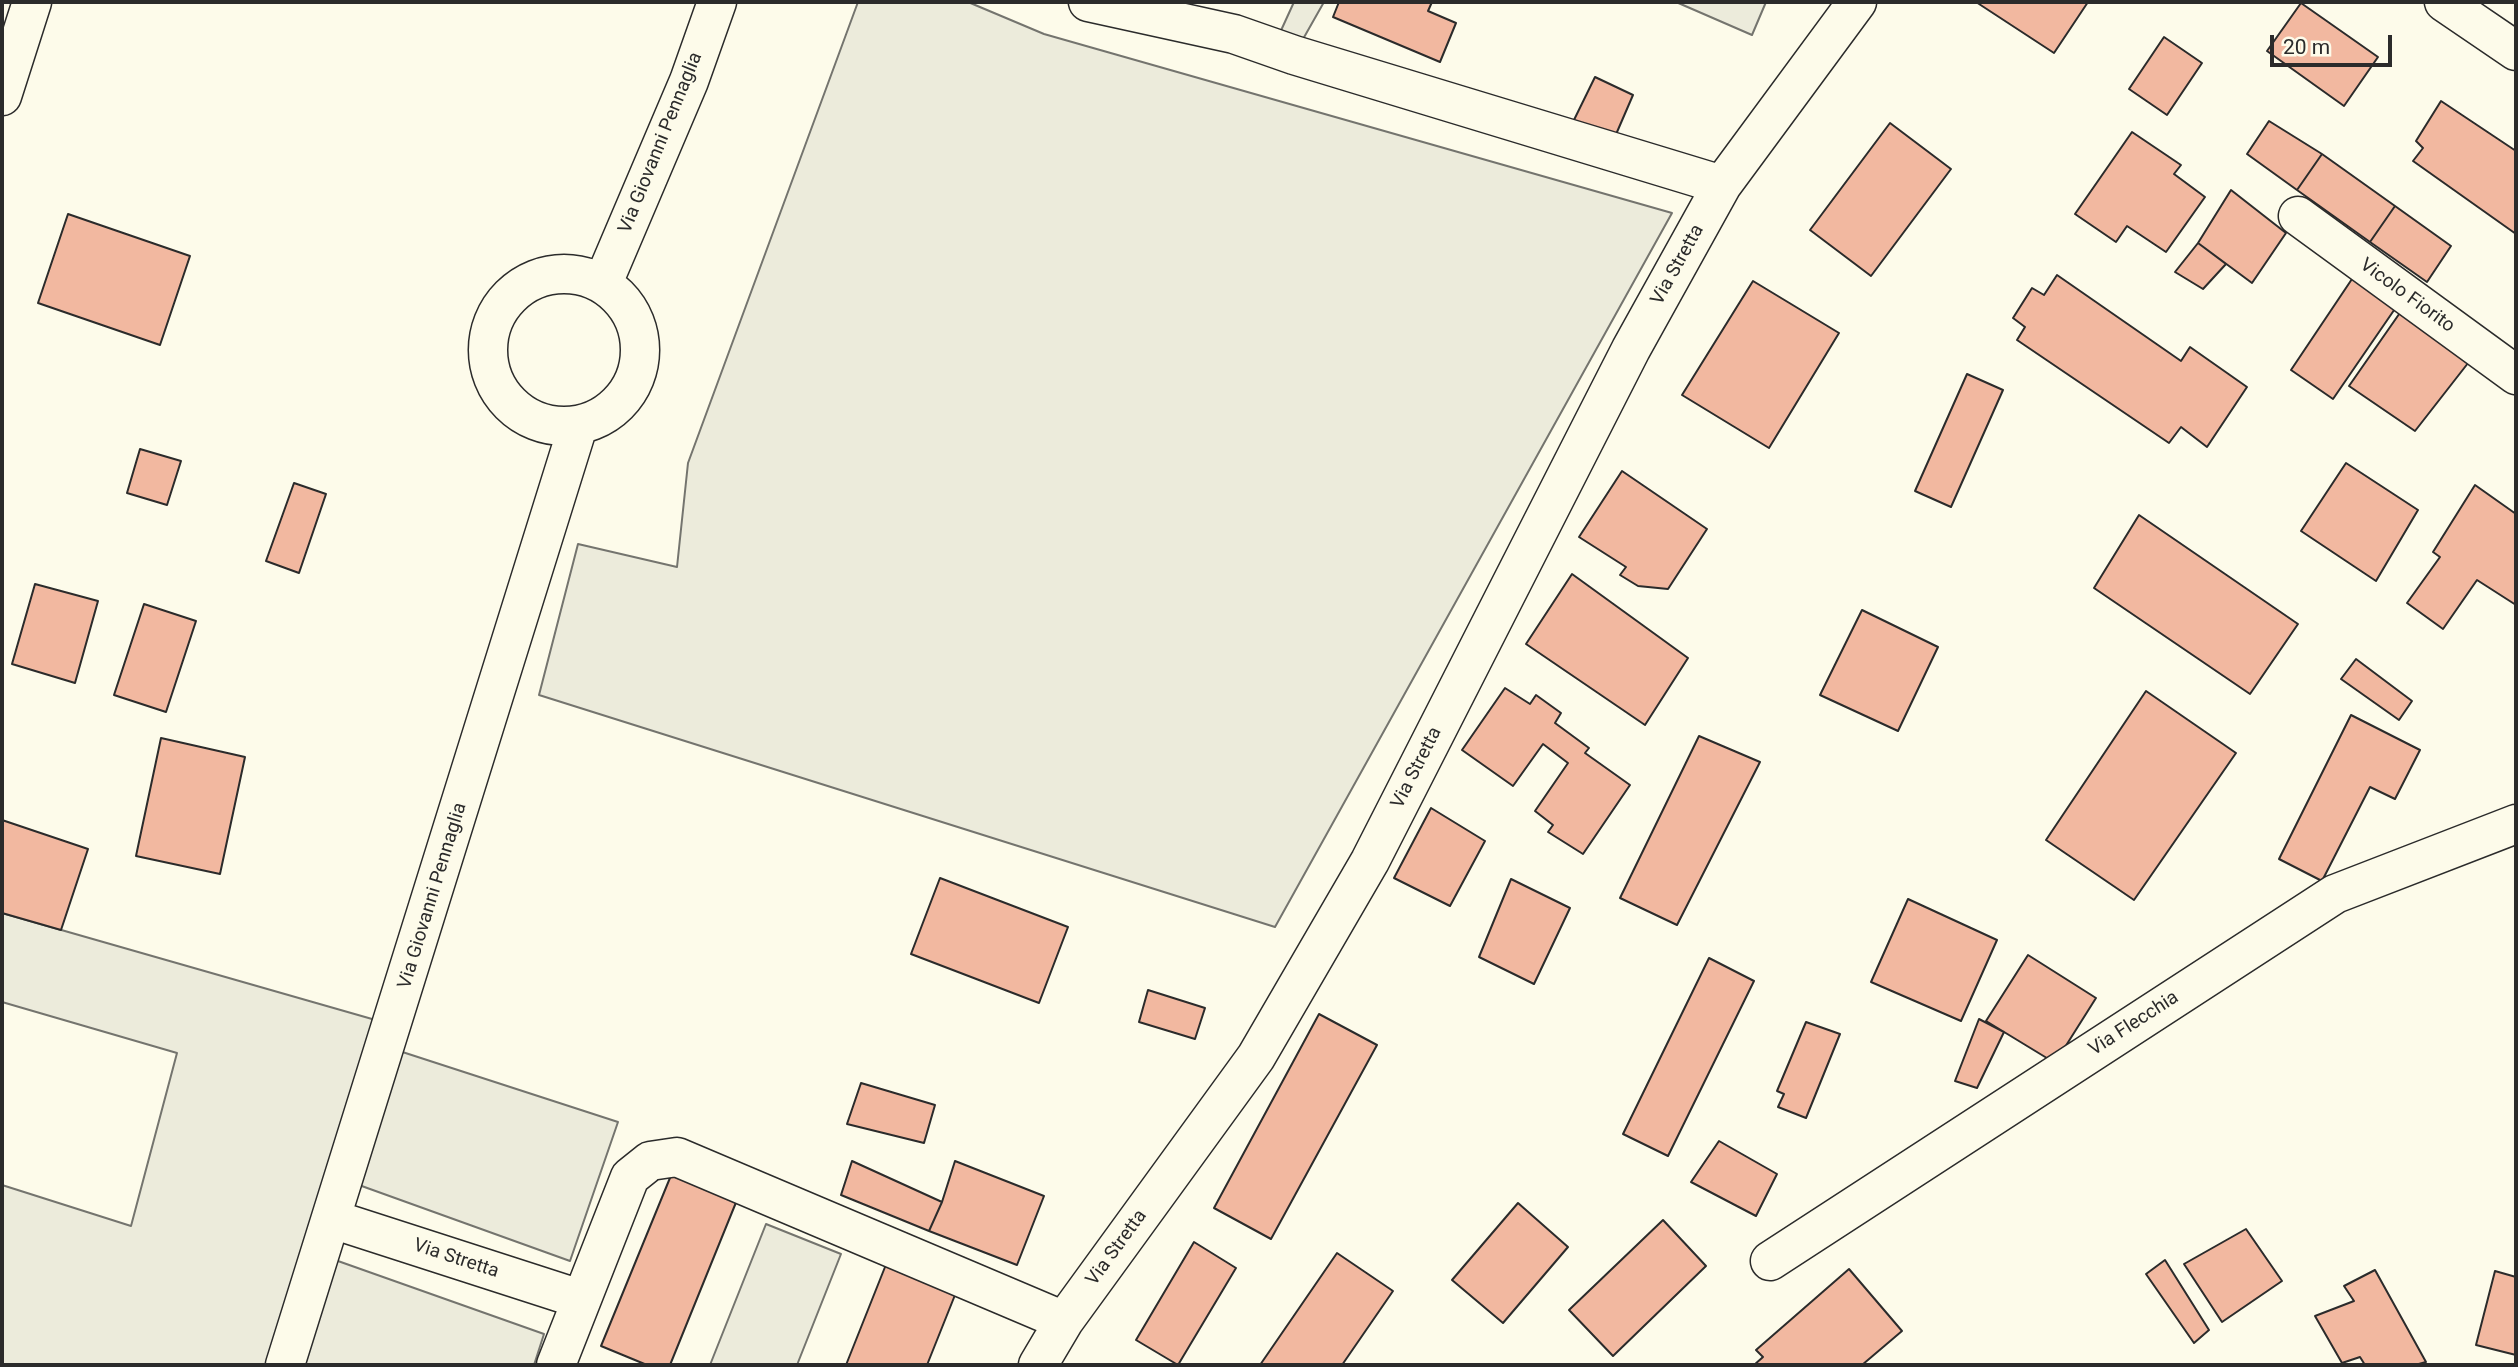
<!DOCTYPE html>
<html>
<head>
<meta charset="utf-8">
<style>
	body { margin:0 }
	#map { position:relative; width:2518px; height:1367px; overflow:hidden; background:#fdfbea; font-family:Roboto,sans-serif }
	canvas { display:block }
	.frame { position:absolute; inset:0; border:4px solid #2b2b2b; pointer-events:none }
	.scale { position:absolute; left:2270px; top:35px; width:122px; height:32px; box-sizing:border-box; border:4px solid #2b2b2b; border-top:0; padding-left:9px; font-size:21px; line-height:24px; white-space:nowrap; color:#2b2b2b; -webkit-text-stroke:5px #fdfbea; paint-order:stroke }
</style>
</head>
<body>
<div id="map">
<canvas width="2518" height="1367"></canvas>
<div class="frame"></div>
<div class="scale">20 m</div>
</div>
<script>
const context = document.querySelector('canvas').getContext('2d');
context.lineJoin = 'round';
function paint(path, color) { context.fillStyle = color; context.fill(path, 'evenodd'); }
function trace(path, color, width, dash) { context.strokeStyle = color; context.lineWidth = width; context.lineCap = dash ? 'butt' : 'round'; context.setLineDash(dash || []); context.stroke(path); }
function write(font, color, halo, rows, align = 'center') {
  context.font = font + ' Roboto,sans-serif'; context.lineWidth = 5; context.setLineDash([]); context.textBaseline = 'middle'; context.strokeStyle = halo; context.fillStyle = color; for (const [text, x, y, turn = 0] of rows) {
    context.save(); context.translate(x, y); context.rotate((+turn || 0) * Math.PI / 180); context.textAlign = isNaN(turn) ? turn : align; if (halo) context.strokeText(text, 0, 0); context.fillText(text, 0, 0); context.restore();
  }
}
const green = new Path2D(`
	M858,2H968L1044,34L1672,213L1275,927L539,695L578,544L677,567L688,463Z
	M1294,2H1324L1294,55L1273,48Z
	M1676,2H1766L1752,35Z
	M2,913L393,1025L387,1047L618,1122L570,1261L345,1180L321,1255L544,1334L534,1365H2V1185L131,1226L177,1053L2,1002Z
	M766,1224L841,1254L797,1365H710Z`);
const building = new Path2D(`
	M1339,2H1432L1428,11L1456,23L1440,62L1333,17Z
	M1976,2H2088L2054,53Z
	M2301,3L2378,57L2344,106L2267,51Z
	M2164,37L2202,63L2167,115L2129,89Z
	M1595,77L1633,95L1614,139L1572,124Z
	M2441,101L2516,151V234L2413,161L2423,148L2416,141Z
	M2269,121L2322,154L2297,190L2247,154Z
	M1890,123L1951,169L1871,276L1810,230Z
	M2132,132L2181,165L2174,174L2205,197L2166,252L2127,226L2116,242L2075,214Z
	M2322,154L2395,206L2370,242L2297,190Z
	M2231,190L2286,233L2252,283L2198,243Z
	M2395,206L2451,246L2427,282L2370,242Z
	M68,214L190,256L160,345L38,303Z
	M2198,243L2226,264L2203,289L2175,272Z
	M2358,270L2401,300L2333,399L2291,370Z
	M2057,275L2181,361L2190,347L2247,387L2207,447L2181,427L2169,443L2017,340L2025,327L2013,318L2032,288L2044,295Z
	M1753,281L1839,333L1769,448L1682,395Z
	M2404,307L2472,358L2415,431L2349,386Z
	M1967,374L2003,390L1951,507L1915,491Z
	M140,449L181,461L167,505L127,493Z
	M2346,463L2418,510L2376,581L2301,531Z
	M1622,471L1707,529L1668,589L1638,586L1620,575L1626,567L1579,537Z
	M294,483L326,494L299,573L266,561Z
	M2475,485L2516,514V605L2477,580L2443,629L2407,603L2440,557L2433,552Z
	M2139,515L2298,624L2250,694L2094,588Z
	M1572,574L1688,658L1645,725L1526,644Z
	M35,584L98,601L75,683L12,664Z
	M144,604L196,621L166,712L114,695Z
	M1862,610L1938,647L1898,731L1820,695Z
	M2356,659L2412,701L2399,720L2341,679Z
	M1505,688L1530,704L1536,695L1561,713L1555,723L1589,748L1585,753L1630,785L1583,854L1548,832L1553,825L1535,811L1568,763L1543,744L1513,786L1462,750Z
	M2146,691L2236,753L2134,900L2046,840Z
	M2351,715L2420,750L2395,799L2370,787L2322,881L2279,859Z
	M1699,736L1760,762L1677,925L1620,898Z
	M161,738L245,757L220,874L136,856Z
	M1431,808L1485,841L1450,906L1394,878Z
	M2,820L88,849L61,930L2,913Z
	M940,878L1068,927L1039,1003L911,954Z
	M1511,879L1570,908L1534,984L1479,957Z
	M1908,899L1997,940L1961,1021L1871,982Z
	M2028,955L2096,998L2055,1063L1986,1021Z
	M1709,958L1754,981L1668,1156L1623,1134Z
	M1148,990L1205,1008L1195,1039L1139,1022Z
	M1319,1014L1377,1045L1271,1239L1214,1208Z
	M1979,1019L2004,1032L1977,1088L1955,1081Z
	M1806,1022L1840,1034L1806,1118L1778,1107L1784,1094L1777,1091Z
	M861,1083L935,1105L924,1143L847,1124Z
	M1719,1141L1777,1174L1756,1216L1691,1182Z
	M852,1161L942,1202L929,1231L841,1195Z
	M955,1161L1044,1196L1017,1265L929,1231L942,1202Z
	M672,1173L737,1200L670,1365H647L601,1346Z
	M1518,1203L1568,1247L1503,1323L1452,1280Z
	M1663,1220L1706,1266L1613,1356L1569,1310Z
	M2246,1229L2282,1281L2222,1322L2184,1264Z
	M1194,1242L1236,1268L1178,1365L1136,1340Z
	M1337,1253L1393,1291L1342,1365H1260Z
	M2165,1260L2209,1330L2194,1343L2146,1274Z
	M887,1262L957,1290L927,1365H846Z
	M1849,1269L1902,1331L1862,1365H1754L1763,1357L1756,1350Z
	M2375,1270L2426,1362L2415,1365H2365L2360,1357L2342,1363L2315,1316L2354,1301L2344,1286Z
	M2495,1271L2516,1277V1355L2476,1345Z`);
const minor = new Path2D(`
	M1088,2L1234,34L1294,55L1722,185
	M2444,2L2516,51
	M2,96L32,2
	M2298,216L2516,375
	M488 350a76 76 0 1 1 152 0a76 76 0 1 1-152 0Z
	M603,283L689,81L717,2
	M332,1219L580,1299
	M1770,1261L2335,894L2516,824
	M285,1365L578,426
	M556,1365L630,1177L650,1161L677,1157L1064,1321
	M1038,1365L1064,1321L1256,1057L1370,861L1631,349L1722,185L1857,2`);
const streetNames = [
	["Via Giovanni Pennaglia",661,143,-68],
	["Via Stretta",1678,265,-61],
	["Vicolo Fiorito",2407,296,36],
	["Via Stretta",1417,768,-63],
	["Via Giovanni Pennaglia",433,896,-73],
	["Via Flecchia",2134,1024,-33],
	["Via Stretta",1117,1248,-54],
	["Via Stretta",456,1259,18]
];
paint(green, '#ecebdb');
trace(green, '#74746e', 2);
paint(building, '#f2b8a0');
trace(building, '#2b2b2b', 2);
trace(minor, '#2b2b2b', 41);
trace(minor, '#fdfbea', 38);
write('19px', '#2b2b2b', '#fdfbea', streetNames);
</script>
</body>
</html>
